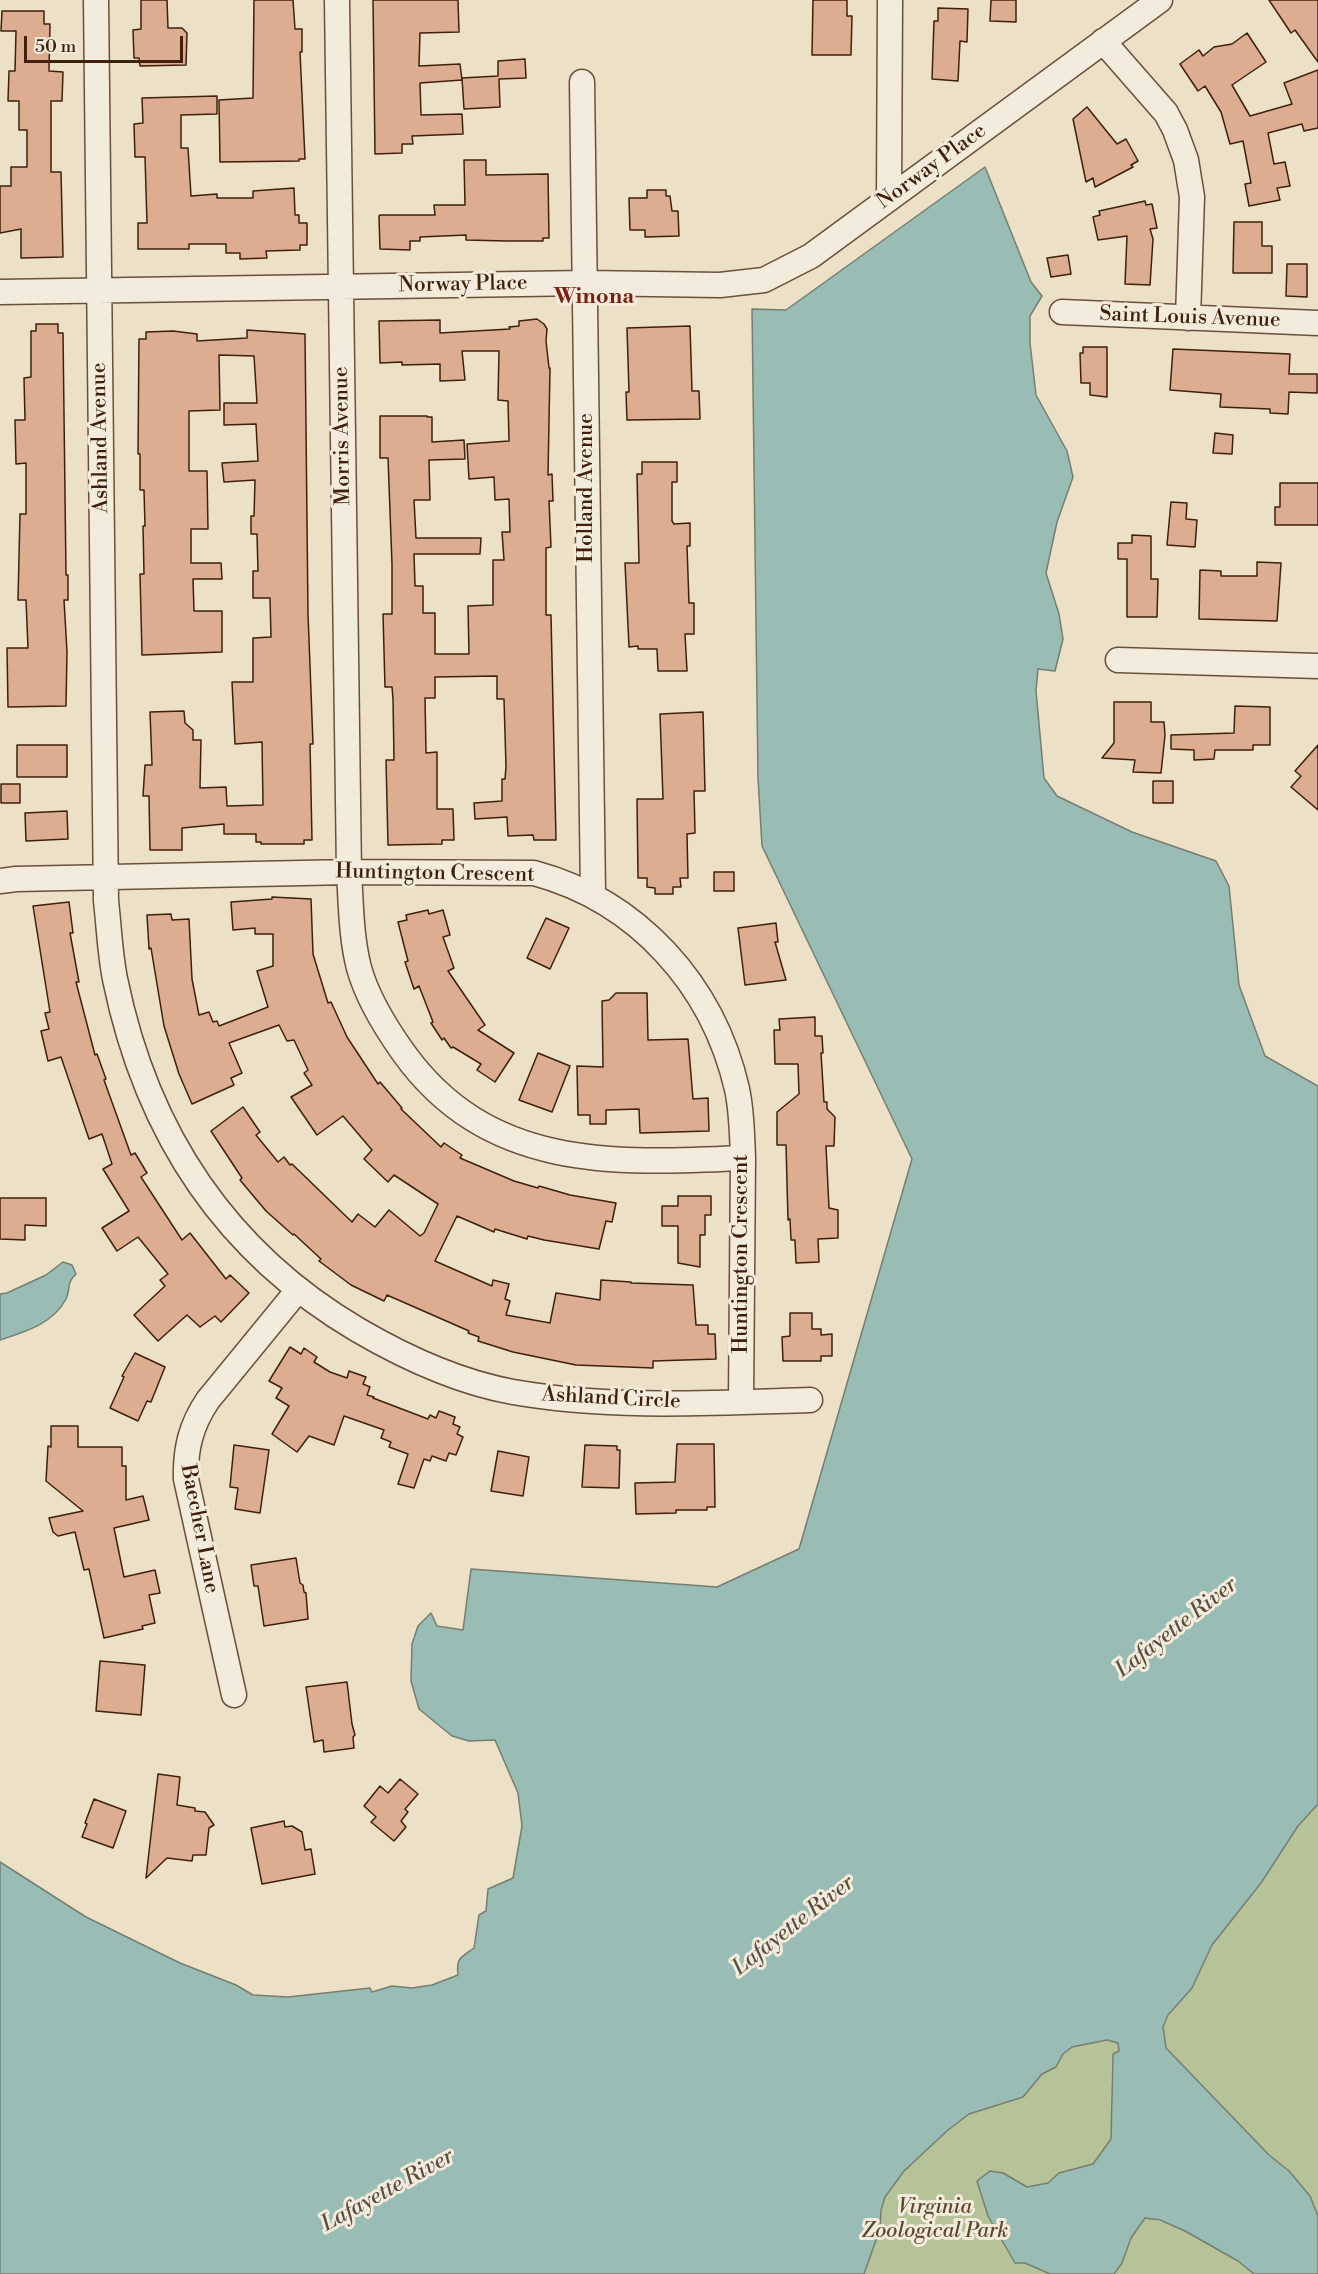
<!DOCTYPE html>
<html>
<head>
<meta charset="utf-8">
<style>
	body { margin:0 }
	#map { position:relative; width:1318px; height:2274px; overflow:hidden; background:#ece0c7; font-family:"Libre Bodoni",serif }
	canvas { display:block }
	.scale { position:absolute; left:24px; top:36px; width:159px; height:27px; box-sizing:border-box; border:3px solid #3e200b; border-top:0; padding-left:8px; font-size:18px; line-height:21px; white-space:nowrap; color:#3e200b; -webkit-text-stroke:4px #f3ebdb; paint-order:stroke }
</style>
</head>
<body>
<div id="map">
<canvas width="1318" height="2274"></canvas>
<div class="scale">50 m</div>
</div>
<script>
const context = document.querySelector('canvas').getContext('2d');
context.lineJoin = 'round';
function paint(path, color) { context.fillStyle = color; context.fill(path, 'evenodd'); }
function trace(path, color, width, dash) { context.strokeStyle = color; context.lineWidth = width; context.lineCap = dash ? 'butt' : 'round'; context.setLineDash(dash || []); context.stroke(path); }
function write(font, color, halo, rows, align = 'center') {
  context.font = font + ' "Libre Bodoni",serif'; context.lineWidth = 6; context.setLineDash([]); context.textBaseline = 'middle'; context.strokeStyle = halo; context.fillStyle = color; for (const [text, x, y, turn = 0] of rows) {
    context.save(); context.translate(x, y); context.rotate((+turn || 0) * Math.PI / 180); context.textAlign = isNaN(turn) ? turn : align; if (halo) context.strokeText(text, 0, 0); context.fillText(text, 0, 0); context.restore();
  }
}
const green = new Path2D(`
	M1318,1804V2216L1310,2196L1289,2171L1269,2155L1166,2048L1163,2027L1169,2015L1192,1988L1212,1945L1261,1884L1298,1826Z
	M1107,2040L1118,2043L1119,2051L1113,2054L1112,2061L1111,2139L1093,2164L1059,2173L1048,2183L1027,2187L1003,2173L990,2171L1025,2263L1050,2274H864L880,2229L881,2210L885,2197L904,2171L948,2130L969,2114L1023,2096L1042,2074L1056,2067L1063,2054L1072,2047Z
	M1145,2218C1184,2224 1223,2250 1254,2274H1114L1122,2263L1131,2238Z`);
const water = new Path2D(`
	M985,167L1031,282L1042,296L1030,316V343L1036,395L1067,451L1073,477L1057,522L1046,573L1059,614L1063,639L1055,671L1038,669L1036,691L1044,778L1057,796L1132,832L1216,861L1229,886L1239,985L1265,1056L1318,1086V1804L1298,1826L1261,1883L1212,1945L1192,1988L1168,2015L1163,2027L1166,2048L1269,2155L1289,2171L1310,2196L1318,2216V2274H1254L1238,2261L1185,2231L1160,2220L1145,2218L1131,2238L1122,2263L1114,2274H1050L1025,2263H1015L988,2216L977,2181L990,2171L1003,2173L1027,2187L1048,2183L1059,2173L1093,2164L1111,2139L1113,2054L1119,2051L1118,2043L1107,2040L1072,2047L1063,2054L1056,2067L1042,2074L1023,2097L969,2114L948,2130L904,2171L885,2197L881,2210L880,2229L864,2274H0V1862L86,1917L180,1963L236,1985L253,1995L288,1997L370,1988L372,1992L392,1986L412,1988L432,1985L458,1975C456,1958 461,1957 474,1948L479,1915L486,1911L488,1889L513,1878L522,1826L518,1793L495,1740L469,1741L452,1736L419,1709L411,1681L412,1644L418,1626L431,1613L437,1626L463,1630L471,1569L717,1587L799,1549L912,1159L762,846L758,778L752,309L786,310Z
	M63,1262L72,1265L76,1274C66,1283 71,1288 66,1299C53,1324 24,1332 0,1340V1294L7,1293L46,1275Z`);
const building = new Path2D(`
	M141,0H167L168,28H182L187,33L186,65L140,66L139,58H134L133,30L141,29Z
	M254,0H293L295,29H302V52H300L305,159H299V161L220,162L219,100L253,98Z
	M373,0H458L459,32L420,33L419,66L460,64L462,80L420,83L421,115L462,114L463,134L412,136L413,144H402V153L375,154Z
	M813,0H847V16H852L851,55H812Z
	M991,0H1016V22L990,21Z
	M1269,0H1318V62L1295,30L1291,33Z
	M938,8L968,9L967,42L960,41L958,81L932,79L934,21H938Z
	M2,11H44V24H50L49,71L63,72L62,101H51V172H61L63,257L21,258V229L0,233V186H11V167H27V130H19V101H8L9,71H15L16,31H1Z
	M1247,33L1266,62L1232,85L1250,116L1292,104L1284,83L1318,70V128L1304,131L1302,124L1268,133L1274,164L1285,162L1290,186L1277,188L1280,200L1249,206L1245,184L1251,183L1243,141L1230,144L1221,112L1205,86L1198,91L1180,64L1199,50L1203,56L1214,47L1232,44Z
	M525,59L526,78L499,79L500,107L464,109L462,78L498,76V61Z
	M217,96V114L181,115V148H188L191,196L217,194V198H253V191L294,188L295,215H299V223H307V245H300V250L266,251L267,258L240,259V253H226V244H189V249H138V223H147L145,157H135L134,124L143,123L142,98Z
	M1087,107L1117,144L1126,139L1138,161L1131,165L1133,167L1095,187L1093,178L1086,182L1073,119Z
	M464,160H486V175L548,174L549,238H543V241H507L466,240V235L420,237V241H410V250L380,249L379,216L380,215H435L434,205H465Z
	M647,190H666V196H670L672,211H678L679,236L645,237V230H630L629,198H647Z
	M1145,201L1146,205L1152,204L1157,228L1150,229L1153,239L1150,285L1125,284L1127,236L1098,240L1093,217L1100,215L1099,211Z
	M1234,222H1262V246H1272V273H1233Z
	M1068,255L1071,274L1051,277L1047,258Z
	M1287,264H1307V297L1286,296Z
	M537,319L544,324L547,329L546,341L549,368H550L548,475L552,474L553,501H549L551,547L546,548V615H551L556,840H534L533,835L508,836L507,817L475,819L474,803L502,801V779H505L506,767L504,699H497V676L435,677V698H425L426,753L437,752V809H453L454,840H442V844L388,845L386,760H394L393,699L392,687H385L383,614H392V564L388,458H380V416H427V417H432V442L464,440L465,459L429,460L430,500H414L416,538H481L480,554H414L415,586H423V613H435V654H469L468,606L493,605V560H504L502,532H510L509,499L495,500L494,477L469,479L467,444L509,441L508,401L498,400L499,351H462L465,380L440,381V364L402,365V362L380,363L379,321L440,320V333L510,329L509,327L519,326V321Z
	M36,324H58V333H63L66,575H68V600H64L67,652L66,706L8,707L7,648H28L26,600H18L20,514H26V463L16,464L15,420H25L24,378L31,377V331H36Z
	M690,326L692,391H699L700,419L627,420L626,392H629L627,328Z
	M247,330L305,334L308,614L313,744H310L312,840H304V844H261V842H256V834H224V824L182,828V850H150L149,796H143L145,765H152L150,712L184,711L185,723L193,730V740H201L200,788L226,787L227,806L263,805L262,742L235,744L232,682H253V638L271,637L270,598H253V571H258L257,534H251V516H254L255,480L224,482L222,463L258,461L256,424L224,425V403H257L254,356L219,355L220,410L189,411V471H207L208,529H191V563H221L222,579H193L194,611H222V652L142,655L140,574H144L143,526H145L144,490H140V454H138L139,339H146V332L173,331L197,334V341L247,338Z
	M1083,347H1107V397L1090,395V383H1081L1080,353H1083Z
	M1173,349L1290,354L1289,374H1317V393L1289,392L1288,414L1270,413V409L1220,407L1221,394L1170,390Z
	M1215,433L1233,435L1232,454L1213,453Z
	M642,462H677V482H672V521L674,524L690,523V546H687L689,603H694V634H685L687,671H658L657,649H638V646L629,647L625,563H639L637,474H642Z
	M1280,483H1318V525H1275V507H1280Z
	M1171,502L1187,503L1186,519L1197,520L1195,547L1167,545Z
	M1132,535L1151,536V579H1158L1157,617H1127V559H1118V543H1132Z
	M1257,562L1281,563L1277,621L1199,619L1200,570L1221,571V576H1257Z
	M1114,702H1151V722H1164L1165,735L1161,773L1133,772L1135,760L1102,758L1114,743Z
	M1235,706L1270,707V745H1253V750H1215L1214,759L1194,760V750L1171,749V735L1234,733Z
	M703,712L705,791H694L695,833L687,834L688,878H680L681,887H673V894H655V888L647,887V878H638L637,799H663L660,714Z
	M17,745H67V777H17Z
	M1318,745V810L1291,787L1301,776L1295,771Z
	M1153,781H1173V803H1153Z
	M1,784H20V803H1Z
	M67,811L68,839L26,841L25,813Z
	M714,872H734V891H714Z
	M272,897L311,899L313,954L328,1003L331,1002L347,1037L378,1084L380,1082L402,1108L401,1109L441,1147L444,1143L462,1155L460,1158L514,1181L538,1188L539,1186L570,1195L616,1203L612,1222L606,1221L599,1249L544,1240L528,1236L527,1239L495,1229L494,1232L457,1216L435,1261L492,1286L493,1280L509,1284L505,1299L510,1301L506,1315L550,1323L556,1293L600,1300L601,1280L631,1282V1283L693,1285L696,1325H708V1334H715L716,1359L653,1361V1368L576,1365L513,1352L478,1341L479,1337L468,1333L469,1331L387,1295L384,1301L351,1285L319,1261L321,1259L294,1234L293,1235L266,1211L240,1180L242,1178L211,1131L243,1107L260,1132L256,1135L278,1162L284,1157L290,1165L292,1164L352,1222L358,1214L375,1227L389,1210L420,1236L424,1233L438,1204L394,1175L388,1182L364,1159L372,1150L343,1116L317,1135L291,1097L312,1085L304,1073L308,1070L294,1040L287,1041L279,1025L229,1043L242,1073L231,1078L234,1085L192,1104L179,1074L164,1026L151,948L149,949L147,915L171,914L172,920L189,919L192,979L199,1015L209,1012L213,1022L217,1021L219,1026L268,1007L257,971L273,966V934H255V928L233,930L231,902L272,899Z
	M69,902L73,933H70L79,982H76L95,1055L97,1054L106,1079L104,1080L131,1155L135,1153L147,1173L141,1177L182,1240L190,1233L226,1279L230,1275L249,1293L221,1322L215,1316L200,1327L187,1315L158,1341L134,1315L165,1286L160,1280L168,1274L138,1237L117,1251L102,1228L129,1211L103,1169L112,1164L102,1134L89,1139L61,1057L48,1061L41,1031L49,1029L45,1013L50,1012L33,906Z
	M428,910L429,914L443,910L450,935L443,937L454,968L448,971L485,1025L478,1030L514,1053L495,1082L477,1070L481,1064L453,1047L451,1048L444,1038L442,1040L431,1023L433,1022L419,986L414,989L405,962L408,961L398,922L407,920L406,915Z
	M546,918L569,928L550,969L527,958Z
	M776,923L778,942H775L786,980L745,985L738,928Z
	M616,993H647L648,1040L688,1039L693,1099L708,1098L709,1131L640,1133L639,1109L606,1110V1124H590V1115H578L577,1066L603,1067L602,1001L609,1000Z
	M815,1017V1036H822L823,1053H821L824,1102H827V1109L835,1117L834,1146H826L829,1208L838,1210V1238L818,1239L819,1262L796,1263L795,1240H791L790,1219L788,1220L786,1145H777V1112L799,1094L798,1064H775L774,1030H780L779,1019Z
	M538,1053L570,1066L552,1112L519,1100Z
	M678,1196H711V1215H705V1235H700V1267L678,1263V1226H662V1206H678Z
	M0,1198H46V1226L25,1225V1240L0,1239Z
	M790,1313H812V1329H821V1335L832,1334V1356H821V1361H783L782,1337L790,1336Z
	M290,1347L301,1354L304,1348L317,1357L314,1362L330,1372L347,1378L349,1371L366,1377L363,1384L370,1387L367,1395L374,1397L373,1398L428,1419L430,1415L436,1418L439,1411L455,1417L453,1424L460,1427L457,1434L463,1437L456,1455L449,1453L446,1461L432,1456L430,1461L424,1459L414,1488L398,1484L408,1454L389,1447L391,1442L381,1438L384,1430L344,1416L334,1445L309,1436L297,1452L272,1434L289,1406L276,1398L282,1388L269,1381Z
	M135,1353L165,1367L151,1402L147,1401L138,1421L110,1408L124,1377L122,1376Z
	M51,1426H78V1447H122V1466H126V1500L143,1496L149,1520L114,1528L124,1577L155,1570L160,1593L149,1595L155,1623L142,1626L143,1629L104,1638L89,1569L84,1570L75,1532L58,1536L53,1532L49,1518L83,1511L46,1481L48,1446L51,1447Z
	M677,1444H714L715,1507H707V1510H676V1513L636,1514L635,1483L675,1482Z
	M234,1445L269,1450L260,1513L235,1509L238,1488L230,1487Z
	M585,1445L617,1446V1450H620L619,1488L582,1487Z
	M498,1451L529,1457L523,1496L491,1491Z
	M296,1558L300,1583L303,1585L304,1592L306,1593L308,1619L264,1626L258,1586H254L251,1565Z
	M100,1661L145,1665L141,1715L96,1711Z
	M347,1682L352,1724L355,1735L353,1737L354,1748L324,1752L323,1740L314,1742L306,1687Z
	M158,1774L180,1777L177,1805L195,1808V1811L205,1812L214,1825L209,1828L206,1855H193L192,1861L167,1858L146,1878Z
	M400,1779L418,1794L405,1809L408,1812L401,1821L406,1827L394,1841L371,1822L376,1817L364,1806L380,1786L388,1793Z
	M94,1799L126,1811L113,1848L82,1837L87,1824L85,1823Z
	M284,1821L285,1827L292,1826L302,1832L305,1850L311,1849L315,1874L262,1884L251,1828Z`);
const minor = new Path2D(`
	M96,0L106,901C109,927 110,954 115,979C146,1131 224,1251 358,1330C406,1358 458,1382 513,1392C612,1409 711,1403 810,1400
	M337,0L349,872C351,904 351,937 359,968C367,997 386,1028 403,1052C487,1170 613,1164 743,1158
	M1103,41L1166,113L1175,130L1186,160L1192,197L1188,318
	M582,82L593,894
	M889,199L890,0
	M0,292L586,283L720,285L764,280L811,256L1160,0
	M1062,312L1318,323
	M1118,660L1318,666
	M0,881L16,879L349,872L534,873C638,901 713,985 737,1089C742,1112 742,1135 743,1158L741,1402
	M234,1695L186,1479C185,1449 191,1425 208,1400L298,1290`);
const streetNames = [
	["Norway Place",932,167,-36],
	["Norway Place",463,285,-1],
	["Saint Louis Avenue",1190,318,2],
	["Morris Avenue",343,436,-91],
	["Ashland Avenue",101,438,-91],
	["Holland Avenue",587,488,-90],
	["Huntington Crescent",435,874,1],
	["Huntington Crescent",742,1254,-90],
	["Ashland Circle",611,1399,3],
	["Baecher Lane",199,1529,79]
];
const parkNames = [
	["Virginia",935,2208],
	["Zoological Park",935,2232]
];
const neighbourhoodNames = [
	["Winona",594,298]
];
const waterNames = [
	["Lafayette River",1177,1628,-38],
	["Lafayette River",794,1926,-38],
	["Lafayette River",388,2191,-29]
];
paint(green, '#b6c297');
paint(water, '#99bdb5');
trace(water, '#757e71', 1.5);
paint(building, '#ddad92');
trace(building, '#3e200b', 1.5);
trace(minor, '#6a503a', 27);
trace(minor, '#f3ebdb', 24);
write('21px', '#3e200b', '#f3ebdb', streetNames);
write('italic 21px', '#5c482e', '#f3ebdb', parkNames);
write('bold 22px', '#7a1f14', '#f3ebdb', neighbourhoodNames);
write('italic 22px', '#594f3e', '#f3ebdb', waterNames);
</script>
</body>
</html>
